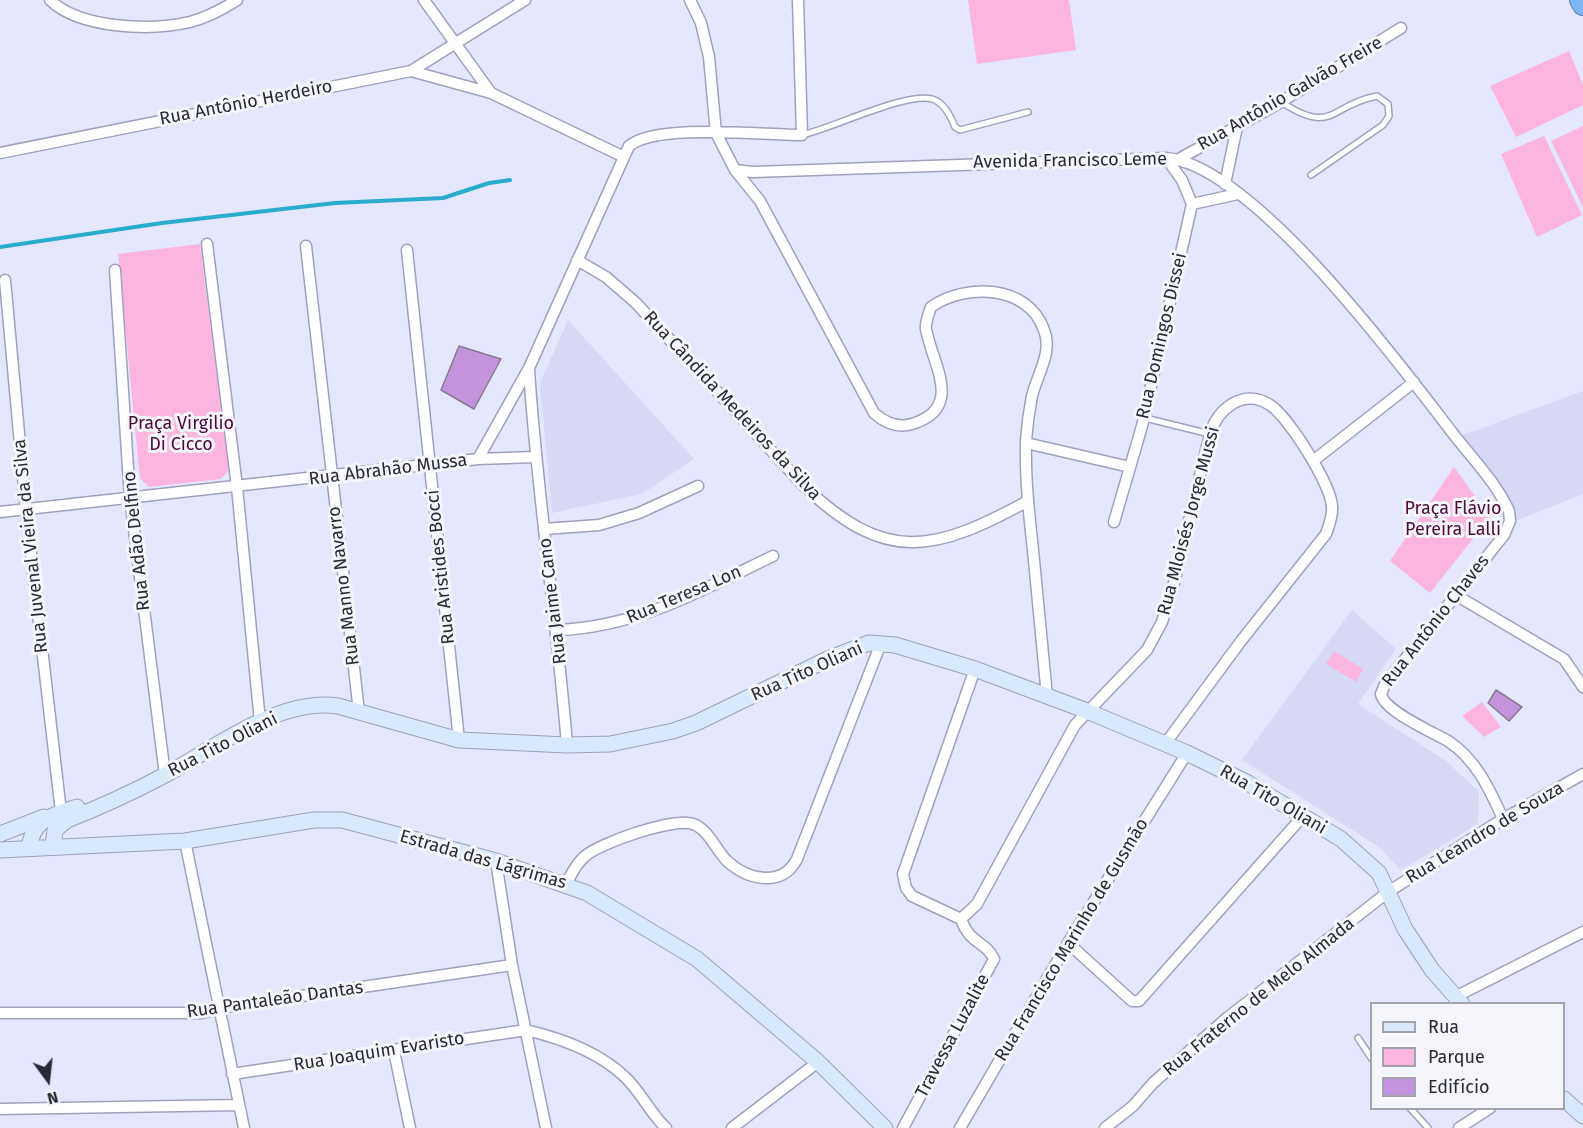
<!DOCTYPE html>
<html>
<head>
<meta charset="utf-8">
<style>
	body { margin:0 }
	#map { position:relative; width:1583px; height:1128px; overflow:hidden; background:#e5e7ff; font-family:"Fira Sans",sans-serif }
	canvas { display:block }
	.legend { position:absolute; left:1370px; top:1002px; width:195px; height:108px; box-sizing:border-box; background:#f5f6fc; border:2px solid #a3a4ac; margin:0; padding:8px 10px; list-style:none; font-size:18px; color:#292a35 }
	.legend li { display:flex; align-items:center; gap:12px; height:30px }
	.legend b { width:30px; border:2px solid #a3a4ac }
	.north { position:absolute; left:18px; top:1050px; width:60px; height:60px; -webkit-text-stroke:4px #f5f6fc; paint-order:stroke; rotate:165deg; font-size:16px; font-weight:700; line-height:24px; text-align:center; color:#292a35 }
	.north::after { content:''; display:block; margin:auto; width:21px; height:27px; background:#292a35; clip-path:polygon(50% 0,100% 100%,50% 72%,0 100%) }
</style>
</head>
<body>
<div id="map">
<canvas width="1583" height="1128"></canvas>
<ul class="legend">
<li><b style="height:8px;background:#d8e9fc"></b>Rua</li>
<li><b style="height:16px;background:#fbb5de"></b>Parque</li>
<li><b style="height:16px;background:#c394de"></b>Edifício</li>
</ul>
<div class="north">N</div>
</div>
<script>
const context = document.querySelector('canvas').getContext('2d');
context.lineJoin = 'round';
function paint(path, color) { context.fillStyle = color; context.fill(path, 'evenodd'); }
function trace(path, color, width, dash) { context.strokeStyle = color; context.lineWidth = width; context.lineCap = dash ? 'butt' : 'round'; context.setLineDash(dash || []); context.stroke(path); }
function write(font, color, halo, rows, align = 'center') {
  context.font = font + ' "Fira Sans",sans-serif'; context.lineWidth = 6; context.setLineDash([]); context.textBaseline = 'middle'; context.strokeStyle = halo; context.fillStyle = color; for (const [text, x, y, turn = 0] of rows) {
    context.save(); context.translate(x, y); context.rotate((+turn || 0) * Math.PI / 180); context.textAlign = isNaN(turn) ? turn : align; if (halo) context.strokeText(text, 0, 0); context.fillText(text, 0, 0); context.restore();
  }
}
const built = new Path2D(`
	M568,320L694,459L642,494L552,513L540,383Z
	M1583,391V494L1515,521L1508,494L1458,437Z
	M1352,610L1396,649L1358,704L1446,761L1479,792L1478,824L1401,870L1379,847L1242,760Z`);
const green = new Path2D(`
	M968,0H1069L1076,50L977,64Z
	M1569,51L1583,85V105L1516,137L1490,86Z
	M1583,126V207L1551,141Z
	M1544,136L1582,215L1537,237L1501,154Z
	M200,244L229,470L221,479L149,487L140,478L118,254Z
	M1454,467L1490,517L1430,593L1390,561Z
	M1334,651L1363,669L1356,682L1326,664Z
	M1482,702L1501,727L1484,737L1462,716Z`);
const stream = new Path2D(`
	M0,247L162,223L335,203L443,198L489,183L510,180`);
const building = new Path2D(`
	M459,346L501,359L474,409L441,390Z
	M1496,690L1522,707L1509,721L1488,703Z`);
const lane = new Path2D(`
	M1281,102C1334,136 1329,105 1377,96L1388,104L1389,116L1383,125L1311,175
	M802,135C833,128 906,92 932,99C944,102 951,117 955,127L960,130L1028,112
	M1145,418L1210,434
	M1358,1038L1372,1059
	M1410,1108L1428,1128`);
const street = new Path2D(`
	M50,0C80,29 151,31 190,22C205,18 223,9 237,0
	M424,0L491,93
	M690,0L701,23L709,57L716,133L735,170L760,201L874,413C885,423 898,428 912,424C965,408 932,364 926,329C925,322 929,313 931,307C965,283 1028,284 1044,330C1053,352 1037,375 1032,396C1029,411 1027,426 1026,441C1025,477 1029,514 1033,550C1038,599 1042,647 1047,696
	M411,71L525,0
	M0,153L411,71L491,93L624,157
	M1179,159L1281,102L1401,28
	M735,170L753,172L1166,158C1251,164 1399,363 1451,431C1470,456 1496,482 1509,511L1510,521L1504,535L1385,684L1381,694C1384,711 1432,732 1448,741C1476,759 1490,790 1503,819
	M1225,184L1237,127
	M1192,204L1238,194
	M207,244L237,487L260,722
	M306,246L359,712
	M407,250L459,740
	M577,260L606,277L636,303L803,485C886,565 934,552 1028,501
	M115,270L130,498L165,775
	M5,280L26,510L61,812
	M529,370C537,495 557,620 567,745
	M1026,443L1130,467
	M478,459L535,457
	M1313,461L1414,382
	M0,512L478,459L529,368L629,146C657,123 762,135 802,135L798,0
	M1114,522L1142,426L1192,204L1182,180L1166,158
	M544,529L599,525L639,513L698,486
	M1454,594L1564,659L1583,687
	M558,630C638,627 702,590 773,556
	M975,669L903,874L906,888L912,896L961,919L977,904L1075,725L1147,650L1162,622L1174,583L1210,434C1218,408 1244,388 1270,405C1288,416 1332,486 1332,507C1333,516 1329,525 1326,534L1241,641L1165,744
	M185,841L244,1128
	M496,861L512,965L546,1128
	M566,884C571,875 576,864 584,857C599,843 674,817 693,824C708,829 716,850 727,861C748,880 782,888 797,859L881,643
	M1068,943L1132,1001H1139L1303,816
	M1455,997L1583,932
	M0,1013H202L220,1008L512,965
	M394,1051L410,1128
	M232,1074L526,1030C560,1038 599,1052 625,1077C641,1092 650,1113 666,1128
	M0,1109L239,1105
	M732,1128L818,1062
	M903,1128L994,959C986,941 970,945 961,919
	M960,1128L1068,943L1187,753
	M1105,1128L1133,1106L1153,1083L1227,1018L1388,892L1503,819L1583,774
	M1459,1128L1490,1108`);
const secondary = new Path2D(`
	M0,834L44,817
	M53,846L55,830L67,820C101,807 135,791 167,774C216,747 281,697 338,706L459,740L567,745L610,744L673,731L696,723L830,658L869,643L895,645L975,669L1087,711L1187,753L1248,783L1341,839L1379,873L1405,929L1432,970L1462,1004
	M29,848C33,819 52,815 77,807
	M0,850L185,841L314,820H342L496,861L587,893L697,959L818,1062L885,1128
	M1564,1099L1583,1116`);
const highway = new Path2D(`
	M1580,0L1583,5`);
const streetNames = [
	["Rua Antônio Galvão Freire",1290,94,-30],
	["Rua Antônio Herdeiro",246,103,-11],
	["Avenida Francisco Leme",1070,161,-1],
	["Rua Domingos Dissei",1162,336,-77],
	["Rua Cândida Medeiros da Silva",732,406,47],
	["Rua Abrahão Mussa",388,470,-7],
	["Rua Mloisés Jorge Mussi",1189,521,-75],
	["Rua Adão Delfino",137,541,-96],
	["Rua Juvenal Vieira da Silva",31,546,-96],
	["Rua Aristides Bocci",441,567,-96],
	["Rua Manno Navarro",344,586,-97],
	["Rua Teresa Lon",684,595,-23],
	["Rua Jaime Cano",553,601,-97],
	["Rua Antônio Chaves",1436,621,-52],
	["Rua Tito Oliani",807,672,-24],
	["Rua Tito Oliani",223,745,-27],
	["Rua Tito Oliani",1273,800,30],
	["Rua Leandro de Souza",1485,833,-31],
	["Estrada das Lágrimas",483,860,16],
	["Rua Francisco Marinho de Gusmão",1072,940,-59],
	["Rua Fraterno de Melo Almada",1259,997,-39],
	["Rua Pantaleão Dantas",275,1000,-8],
	["Travessa Luzalite",953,1036,-62],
	["Rua Joaquim Evaristo",379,1052,-9]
];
const parkNames = [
	["Praça Virgilio",181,424],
	["Di Cicco",181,445],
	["Praça Flávio",1453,509],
	["Pereira Lalli",1453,530]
];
paint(built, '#d7d9f5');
paint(green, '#fbb5de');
trace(stream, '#2aaccd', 4);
paint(building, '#c394de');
trace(building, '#897a92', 1.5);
trace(lane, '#9fa1bd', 8);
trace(street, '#9fa1bd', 13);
trace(secondary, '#9fa1bd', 17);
trace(highway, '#5f86b2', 22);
trace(lane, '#fff', 5);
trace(street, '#fff', 10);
trace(secondary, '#d8e9fc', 15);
trace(highway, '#7cb7f5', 20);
write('18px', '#292a35', '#f5f6fc', streetNames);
write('18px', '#51083c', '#f5f6fc', parkNames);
</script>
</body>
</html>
